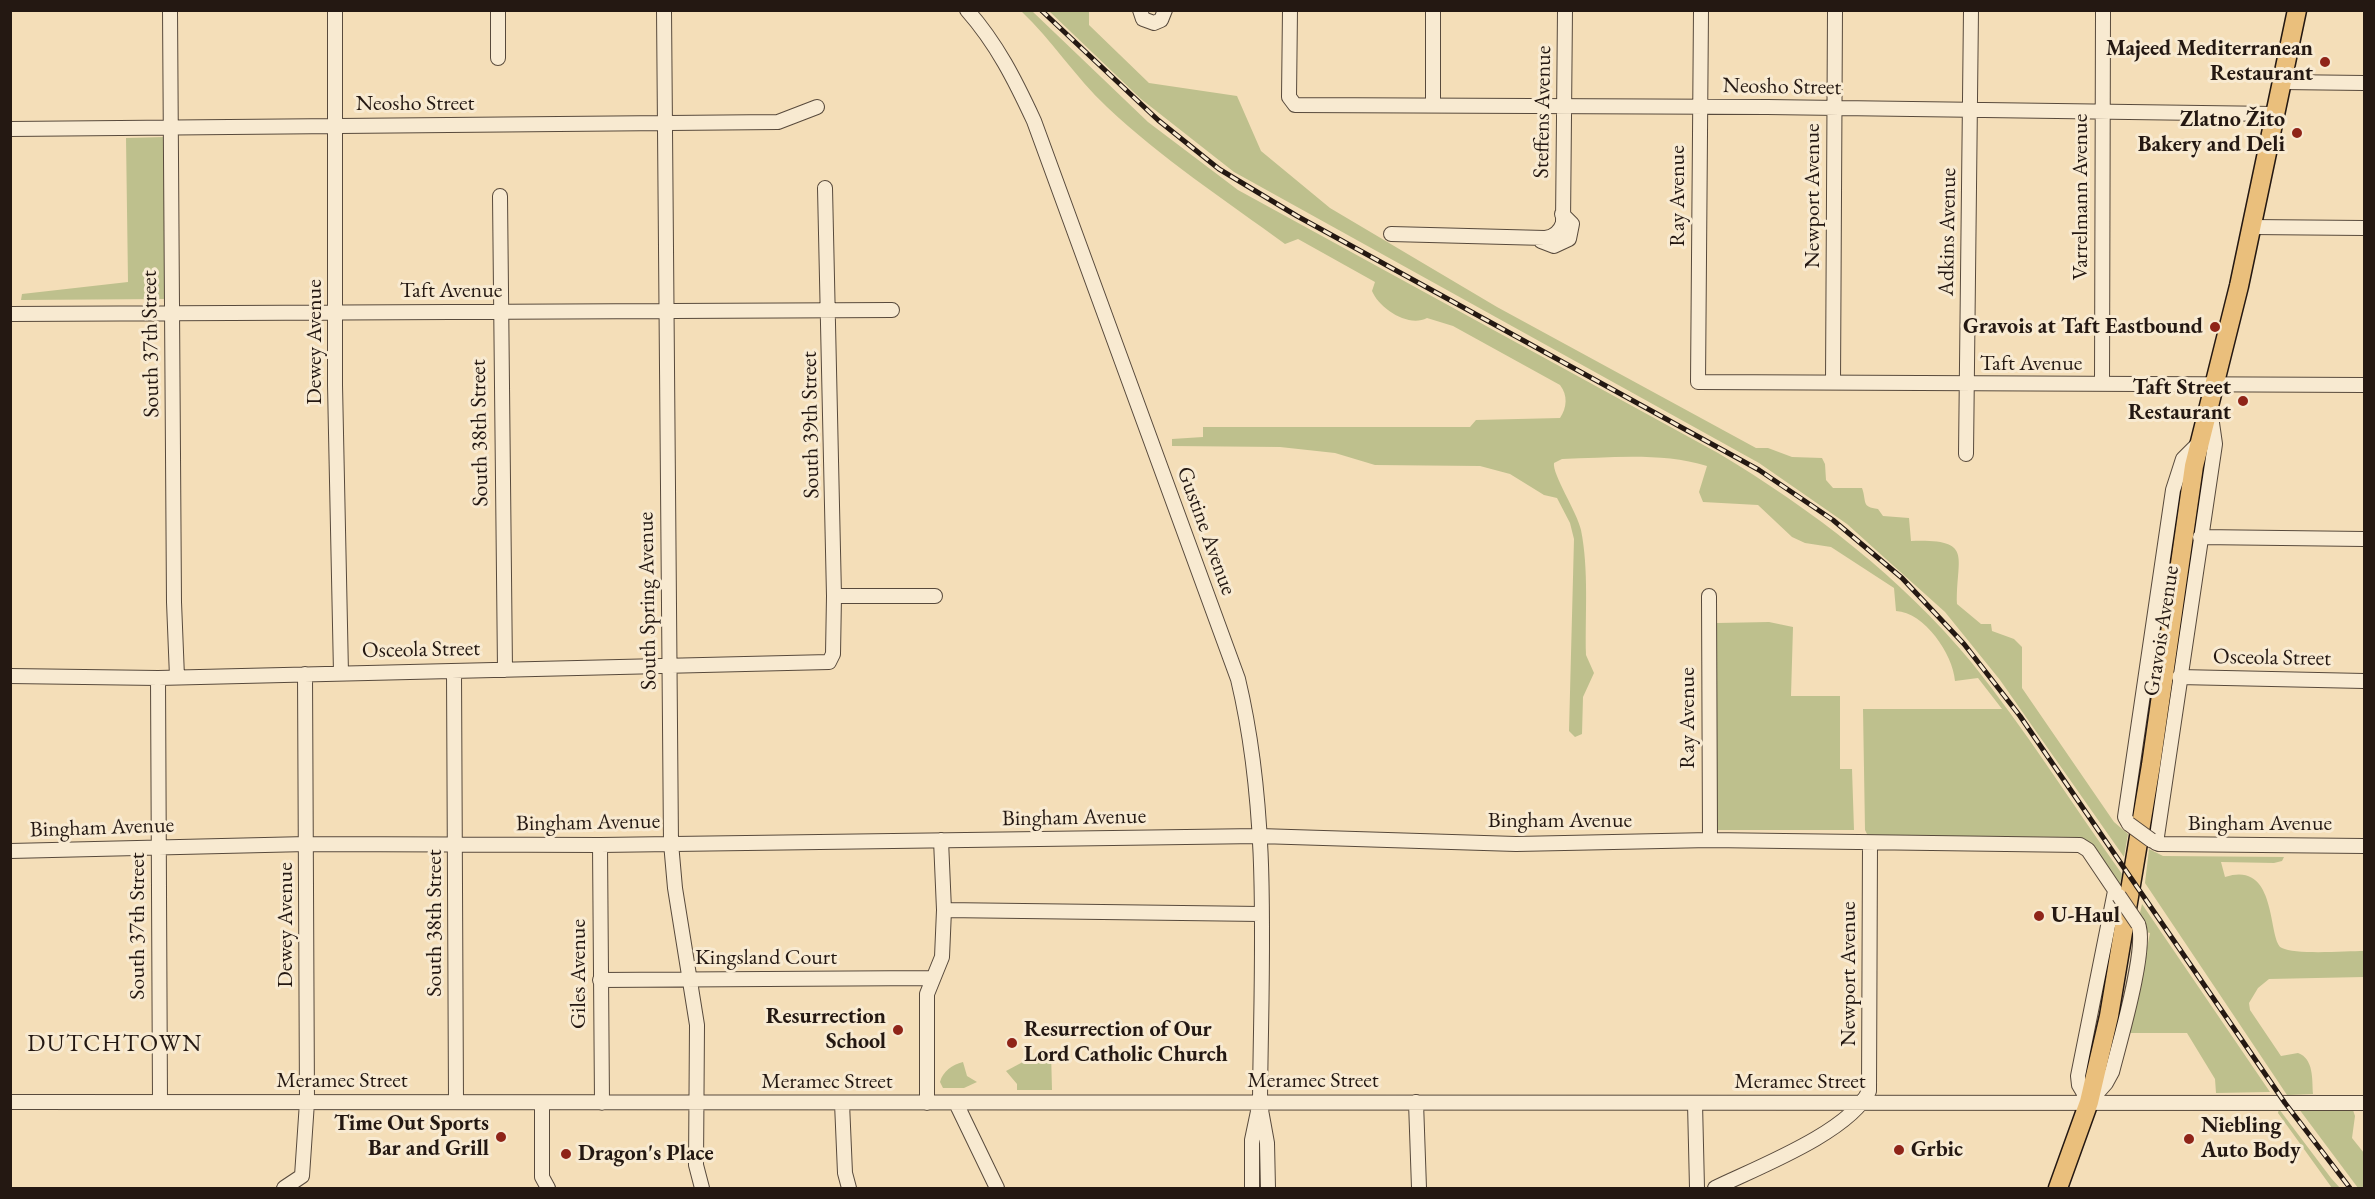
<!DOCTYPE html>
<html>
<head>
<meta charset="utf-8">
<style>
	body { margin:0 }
	#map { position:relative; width:2375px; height:1199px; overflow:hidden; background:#f4deb8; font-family:"EB Garamond",serif }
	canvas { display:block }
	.frame { position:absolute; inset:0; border:12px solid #241812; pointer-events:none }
</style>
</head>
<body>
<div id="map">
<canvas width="2375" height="1199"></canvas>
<div class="frame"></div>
</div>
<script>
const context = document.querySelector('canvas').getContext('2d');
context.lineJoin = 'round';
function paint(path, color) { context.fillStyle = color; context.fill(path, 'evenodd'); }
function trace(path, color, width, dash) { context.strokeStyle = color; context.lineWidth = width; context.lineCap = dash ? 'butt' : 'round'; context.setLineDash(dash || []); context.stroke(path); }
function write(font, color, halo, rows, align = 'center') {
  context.font = font + ' "EB Garamond",serif'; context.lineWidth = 6; context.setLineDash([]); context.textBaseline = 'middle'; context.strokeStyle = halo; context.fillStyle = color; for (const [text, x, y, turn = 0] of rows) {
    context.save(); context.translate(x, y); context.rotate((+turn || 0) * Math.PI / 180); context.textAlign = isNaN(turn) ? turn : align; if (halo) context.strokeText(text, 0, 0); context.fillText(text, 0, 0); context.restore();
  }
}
const green = new Path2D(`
	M1021,11H1032L1148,122L1238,190L1718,453C1813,510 1901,577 1972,663C2026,730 2072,804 2122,874L2120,884L2092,844L2076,837L1868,836L1865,830L1863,709H2002L1978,678L1955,681C1953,654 1924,612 1896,611L1894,588L1831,547L1805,543L1792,537L1758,505L1703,502L1699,492L1707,466C1661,452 1609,458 1562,459L1554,463C1552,474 1577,512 1581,530C1589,570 1585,615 1586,655L1594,673L1583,697L1582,734L1575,737L1569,731L1574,539L1570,523L1557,498L1544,495L1510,474L1480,466L1375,465L1335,453L1280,447L1172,446V439L1203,437V427H1470L1476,420L1560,418C1567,408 1568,395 1560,385L1453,326L1427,318C1408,328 1379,308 1372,291L1375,282L1298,239L1285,244C1225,200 1161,158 1107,107C1075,77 1052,40 1021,11Z
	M1049,11H1089V25L1149,83L1237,96L1261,151L1330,208L1497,307L1756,448H1768L1792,457L1822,458L1825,464L1826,480L1833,488H1862C1867,502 1861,507 1878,509L1883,516L1909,518L1911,541C1975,539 1956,556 1957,604L1981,624H1991L1992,631L2014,639L2022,647V688L2114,822L2128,834L2124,857L2000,680L1945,612L1847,524L1759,463L1234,172L1141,99Z
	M165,137L167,294L164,299L21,300L22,294L128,282L126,138Z
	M1769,622L1793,627L1791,696H1840V769H1852L1854,830H1717V623Z
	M2149,849L2163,856L2284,857L2282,861L2274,863L2221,862L2225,877C2279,859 2267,941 2282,948C2295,955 2347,951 2364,951V977L2269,979L2258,988L2249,1003L2250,1010L2281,1056L2298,1053C2314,1059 2312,1079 2313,1094L2287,1095L2145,883Z
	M2142,904L2270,1092L2216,1093L2215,1079L2187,1033H2130L2150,933L2146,932L2140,913Z
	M1051,1051L1052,1090H1017V1084L1006,1071L1034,1056Z
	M963,1062L967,1076L977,1082L964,1088H943L940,1082C943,1071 952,1065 963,1062Z
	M2279,1109L2331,1178L2340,1188H2332L2278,1113Z
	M2299,1109L2353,1110L2355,1116L2352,1138L2364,1153V1188H2358Z`);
const minor = new Path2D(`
	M170,10L174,602L177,677
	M335,10V385L341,673
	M498,10V58
	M664,10L671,843L675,888L697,1025L696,1165L702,1188
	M967,10C997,44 1015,80 1034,121L1238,679C1271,817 1261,962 1260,1102L1252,1140V1188
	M1140,10L1143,19L1154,23L1161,20L1165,10
	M1290,10L1289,97L1295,105L1767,107L2274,114
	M1433,10V104
	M1701,10L1698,382L2364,385
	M2282,82L2364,83
	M10,129L778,122L817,107
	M500,196L505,670
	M2251,227L2364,228
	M1391,234L1545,238C1554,237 1560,232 1563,223L1565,10
	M1541,241L1554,246L1569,239L1572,224L1562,214
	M10,314L892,310
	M1833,382L1835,10
	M2102,384L2103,10
	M1966,454L1971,10
	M2200,537L2364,539
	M834,596H935
	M1709,596L1710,840
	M454,671L456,1102
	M10,676L158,678L829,662L833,654L834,596L825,188
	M2179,677L2364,681
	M158,678L160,1101
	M2129,824L2125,817L2173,490L2183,459L2200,442
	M2151,840L2159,844L2364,846
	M2156,843L2215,444L2210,409
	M600,845L602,1103
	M10,851L307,844L600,845L1259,836L1516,844L1710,840L2080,845L2088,850L2119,896
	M944,910L1261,914
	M600,980L932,978
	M2090,1101L2106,1083L2112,1072C2119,1044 2148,947 2138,924
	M10,1102L2364,1103
	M1416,1102L1419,1188
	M2089,1102L2079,1085L2078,1076L2115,891
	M542,1103V1177L548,1188
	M842,1103L845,1173L849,1188
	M927,1103V994L942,957L944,910L941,840
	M956,1103L997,1188
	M1695,1103L1697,1188
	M1261,1110L1267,1143L1268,1188
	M284,1188L302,1176L307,1102L305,674
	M1715,1188C1756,1168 1850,1132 1869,1091L1870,843`);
const major = new Path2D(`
	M2058,1188L2089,1102L2109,1016L2151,765L2194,466L2239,286L2297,10`);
const rail = new Path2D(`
	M1041,10L1158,120L1219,169L1297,216L1759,470L1833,520L1902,578L1964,644L2020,716L2285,1103L2350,1188`);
const minorBridge = new Path2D(`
	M2129,824L2151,840
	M2119,896L2138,924`);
const markers = [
	[2325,62,6,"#8f2418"],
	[2297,133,6,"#8f2418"],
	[2215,327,6,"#8f2418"],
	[2243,401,6,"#8f2418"],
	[2039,916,6,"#8f2418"],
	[898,1030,6,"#8f2418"],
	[1012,1043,6,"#8f2418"],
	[501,1137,6,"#8f2418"],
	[2189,1139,6,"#8f2418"],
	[1899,1150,6,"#8f2418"],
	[566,1154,6,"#8f2418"]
];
const poiNames = [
	["Majeed Mediterranean",2313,49],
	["Restaurant",2313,74],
	["Zlatno Žito",2285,120],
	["Bakery and Deli",2285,145],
	["Gravois at Taft Eastbound",2203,327],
	["Taft Street",2231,388],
	["Restaurant",2231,413],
	["U-Haul",2051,916,"left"],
	["Resurrection",886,1017],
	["School",886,1042],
	["Resurrection of Our",1024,1030,"left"],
	["Lord Catholic Church",1024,1055,"left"],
	["Time Out Sports",489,1124],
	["Bar and Grill",489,1149],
	["Niebling",2201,1126,"left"],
	["Auto Body",2201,1151,"left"],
	["Grbic",1911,1150,"left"],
	["Dragon's Place",578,1154,"left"]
];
const streetNames = [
	["Neosho Street",1782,87,1],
	["Neosho Street",415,104],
	["Steffens Avenue",1543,112,-89],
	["Ray Avenue",1678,196,-90],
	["Newport Avenue",1813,196,-90],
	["Varrelmann Avenue",2081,197,-90],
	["Adkins Avenue",1948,232,-89],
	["Taft Avenue",451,291],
	["Dewey Avenue",315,342,-90],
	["South 37th Street",151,344,-91],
	["Taft Avenue",2031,364],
	["South 39th Street",811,425,-91],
	["South 38th Street",480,433,-91],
	["Gustine Avenue",1206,531,70],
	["South Spring Avenue",648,601,-91],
	["Gravois Avenue",2162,631,-81],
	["Osceola Street",421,650,-1],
	["Osceola Street",2272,658,1],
	["Ray Avenue",1688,718,-90],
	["Bingham Avenue",1074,818,-1],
	["Bingham Avenue",1560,821],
	["Bingham Avenue",588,823,-1],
	["Bingham Avenue",2260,824],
	["Bingham Avenue",102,828,-2],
	["South 38th Street",435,923,-90],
	["Dewey Avenue",286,925,-90],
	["South 37th Street",138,926,-90],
	["Kingsland Court",766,958],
	["Giles Avenue",579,974,-90],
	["Newport Avenue",1849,974,-90],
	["Meramec Street",342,1081],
	["Meramec Street",1313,1081],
	["Meramec Street",827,1082],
	["Meramec Street",1800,1082]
];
const neighbourhoodNames = [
	["DUTCHTOWN",115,1044]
];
paint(green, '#bec08d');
trace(minor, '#584a3c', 16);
trace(major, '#241812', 21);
trace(minor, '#f8ead1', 14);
trace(major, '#eabf7c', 18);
trace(rail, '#241812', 5);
trace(rail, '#f8ead1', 3, [9]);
trace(minorBridge, '#584a3c', 16, []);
trace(minorBridge, '#f8ead1', 14);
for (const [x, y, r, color] of markers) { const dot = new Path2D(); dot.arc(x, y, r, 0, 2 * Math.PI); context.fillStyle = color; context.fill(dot); trace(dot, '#f8ead1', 2); }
write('bold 22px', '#241812', '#f8ead1', poiNames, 'right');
write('22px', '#241812', '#f8ead1', streetNames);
context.letterSpacing = '1.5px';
write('24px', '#241812', '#f8ead1', neighbourhoodNames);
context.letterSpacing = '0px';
</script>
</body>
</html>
